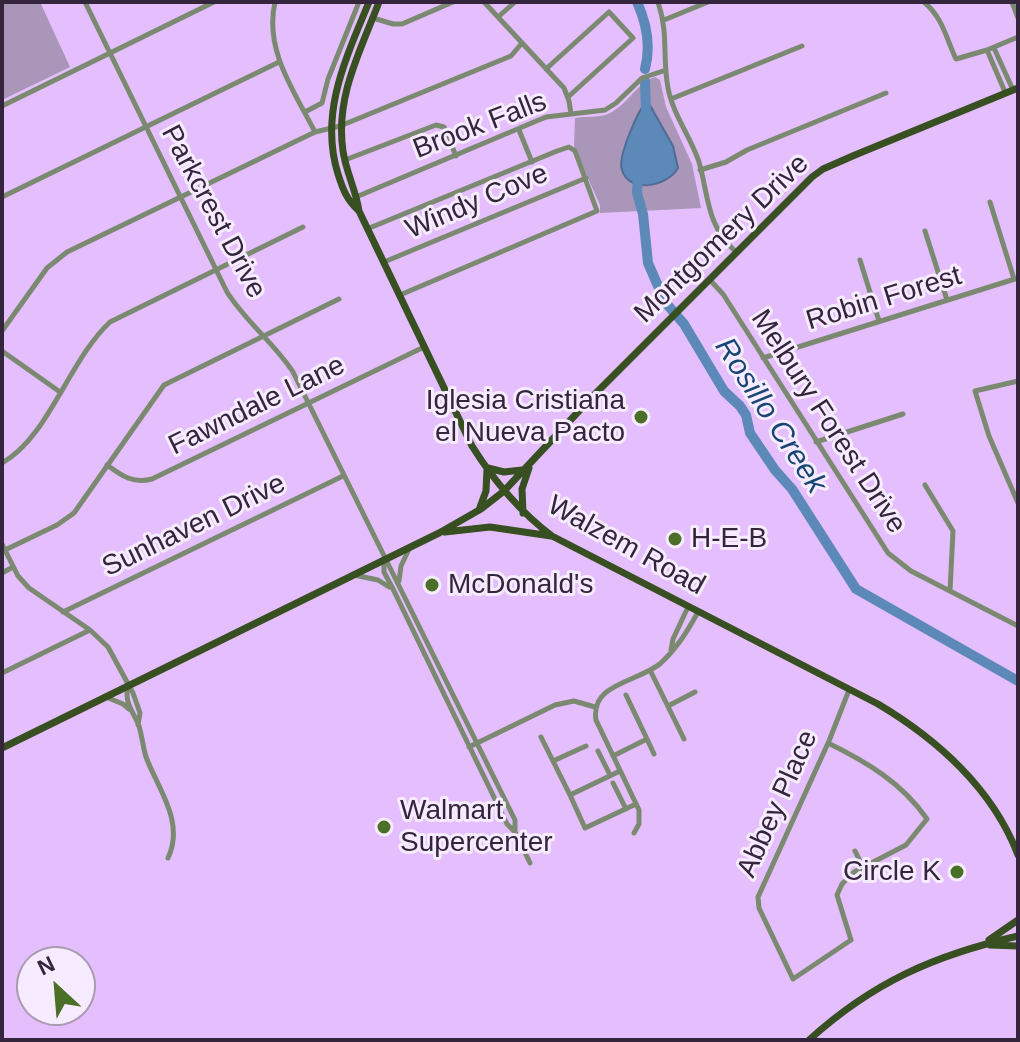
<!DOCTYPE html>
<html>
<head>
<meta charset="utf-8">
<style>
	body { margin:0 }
	#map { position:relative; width:1020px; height:1042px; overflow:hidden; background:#e4befd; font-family:Helvetica,sans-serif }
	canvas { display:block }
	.frame { position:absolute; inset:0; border:4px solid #34253d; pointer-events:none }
	.north { position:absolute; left:16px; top:946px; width:80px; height:80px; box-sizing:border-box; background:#f7ebff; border:2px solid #a99cb1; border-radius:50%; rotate:334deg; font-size:22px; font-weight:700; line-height:32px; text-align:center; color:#34253d }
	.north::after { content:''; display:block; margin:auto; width:28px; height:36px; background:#4b6f27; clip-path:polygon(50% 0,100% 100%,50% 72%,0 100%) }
</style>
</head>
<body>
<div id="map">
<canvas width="1020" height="1042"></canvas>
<div class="frame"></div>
<div class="north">N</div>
</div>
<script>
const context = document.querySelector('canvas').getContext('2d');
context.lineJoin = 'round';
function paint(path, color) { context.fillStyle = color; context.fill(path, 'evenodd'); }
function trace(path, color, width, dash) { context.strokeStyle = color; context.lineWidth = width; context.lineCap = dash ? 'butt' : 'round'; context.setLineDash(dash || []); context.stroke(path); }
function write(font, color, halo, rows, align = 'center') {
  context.font = font + ' Helvetica,sans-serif'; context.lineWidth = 6; context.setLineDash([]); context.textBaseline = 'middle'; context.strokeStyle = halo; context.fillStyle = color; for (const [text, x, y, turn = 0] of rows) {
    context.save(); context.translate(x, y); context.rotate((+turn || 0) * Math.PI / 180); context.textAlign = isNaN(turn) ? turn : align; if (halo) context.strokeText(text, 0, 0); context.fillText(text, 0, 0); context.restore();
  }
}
const green = new Path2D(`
	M2,2H40L70,67L2,100Z
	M655,77L660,80L666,107L692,164L701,208L600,213V205L574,147L575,118C585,116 598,118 608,114C628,105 636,83 655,77Z`);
const water = new Path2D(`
	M647,100L673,146L678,168C667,187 629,194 622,170C617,157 638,111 647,100Z`);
const river = new Path2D(`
	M637,2C647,24 651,46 645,69
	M645,81L646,111
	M638,174L637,193L643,214L648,263L665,302L684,324L724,391L740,406L746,415L750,433L775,470L792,489L856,589L1018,681`);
const minor = new Path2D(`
	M85,2L227,292C246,322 274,343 293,372L515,820V832
	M275,2C264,50 294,91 315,132
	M484,2L564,88L569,101L571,114
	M658,2C669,35 662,57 668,88C673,115 691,137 699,162C709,197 706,225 736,252
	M924,2C943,18 946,38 956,59L987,50L1018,37
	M1012,2L1018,18
	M498,17L515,2
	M373,18L393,24H402L453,2
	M664,20L708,2
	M994,48L1013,90
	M987,50L1005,92
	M546,69L609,12L633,38L568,97
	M671,99L802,46
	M2,106L214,2
	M305,112L322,103L328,79L359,2
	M519,130L532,162
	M345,160L436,125L444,127L456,156
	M700,170L726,162L747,150L886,93
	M2,197L279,62
	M356,197L546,117L605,110L616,103L642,78L666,70
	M990,202L1014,279
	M367,229L557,151L569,147L575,151L597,211L400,295
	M925,231L947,300
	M860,260L879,321
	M384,262L586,178
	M709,279L723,294L888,553L911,571L1018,626
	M2,331L47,268L67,252L315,132L340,126L511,56L522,43
	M2,351L60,392
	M763,358L1018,278
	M1018,381L975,391L989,436L1018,503
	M816,442L903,414
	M2,463C48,438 69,360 110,322L303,227
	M107,465C122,476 133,484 152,479L424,347
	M925,485L953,531L950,591
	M2,544L18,576L29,588L90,630L108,647L133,693L140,713L138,725
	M5,550L57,525L74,513L164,385L339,299
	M384,561V572L394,591L507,824L515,832L530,863
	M2,573L13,567
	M354,575L378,580L389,587
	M399,581L401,566L409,549
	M63,612L343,476
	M671,650L673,639L688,607
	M650,670L684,739
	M2,673L90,630
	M128,686C124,703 133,711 139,726C142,736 143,747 146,757C158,789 185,822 168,858
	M849,690L829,741L758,897L759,908L793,979L851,940
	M106,697L123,704L129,709
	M668,706L695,692
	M541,737L570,795L620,771
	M647,739L654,754
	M828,743C867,762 902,783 927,819L906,845L854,872L842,884L837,895L851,940
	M469,747L555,705L574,701L595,707
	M598,751L610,775
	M613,756L647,739L626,695
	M553,761L586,746
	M613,783L626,809
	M570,795L585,828L636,804
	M634,833L639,824V810L596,720C590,683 639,682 661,663C677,648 687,632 698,612
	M855,851L863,867`);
const major = new Path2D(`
	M379,2C360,52 335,97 343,151C346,172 356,190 359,211L472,446C494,481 519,511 552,536L878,704C937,739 993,789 1018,855
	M359,211C347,200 343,190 338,174C319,113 346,58 369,2
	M488,468L504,472L522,470
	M479,510L486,491L487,469
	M523,513L522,489L529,468
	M445,532L490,527L551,536
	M2,748L439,533L481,509L504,491L593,396L812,177L823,169L855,155L1018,88
	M989,940L1018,920
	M990,945L1018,946
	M809,1040C873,982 935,955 1018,936`);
const markers = [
	[641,417,8,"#4b6f27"],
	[675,539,8,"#4b6f27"],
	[432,585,8,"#4b6f27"],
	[384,827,8,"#4b6f27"],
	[957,872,8,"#4b6f27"]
];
const streetNames = [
	["Brook Falls",480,126,-21],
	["Windy Cove",477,202,-23],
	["Parkcrest Drive",213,212,62],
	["Montgomery Drive",722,239,-44],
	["Robin Forest",884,299,-17],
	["Fawndale Lane",257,406,-26],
	["Melbury Forest Drive",828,422,57],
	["Sunhaven Drive",194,526,-26],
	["Walzem Road",626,546,29],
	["Abbey Place",778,804,-66]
];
const poiNames = [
	["Iglesia Cristiana",625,401,"right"],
	["el Nueva Pacto",625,433,"right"],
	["H-E-B",691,539],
	["McDonald's",448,585],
	["Walmart",400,811],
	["Supercenter",400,843],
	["Circle K",941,872,"right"]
];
const waterNames = [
	["Rosillo Creek",770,416,57]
];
paint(green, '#aa96b8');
paint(water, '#5d89b9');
trace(water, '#516b94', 2);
trace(river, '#5d89b9', 10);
trace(minor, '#7b8971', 5);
trace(major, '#384f22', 7);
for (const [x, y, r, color] of markers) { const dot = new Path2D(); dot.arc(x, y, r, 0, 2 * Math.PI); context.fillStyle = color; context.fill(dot); trace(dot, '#f7ebff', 3); }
write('28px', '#34253d', '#f7ebff', streetNames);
write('28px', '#34253d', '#f7ebff', poiNames, 'left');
write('italic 30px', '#174675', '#f7ebff', waterNames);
</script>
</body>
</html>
